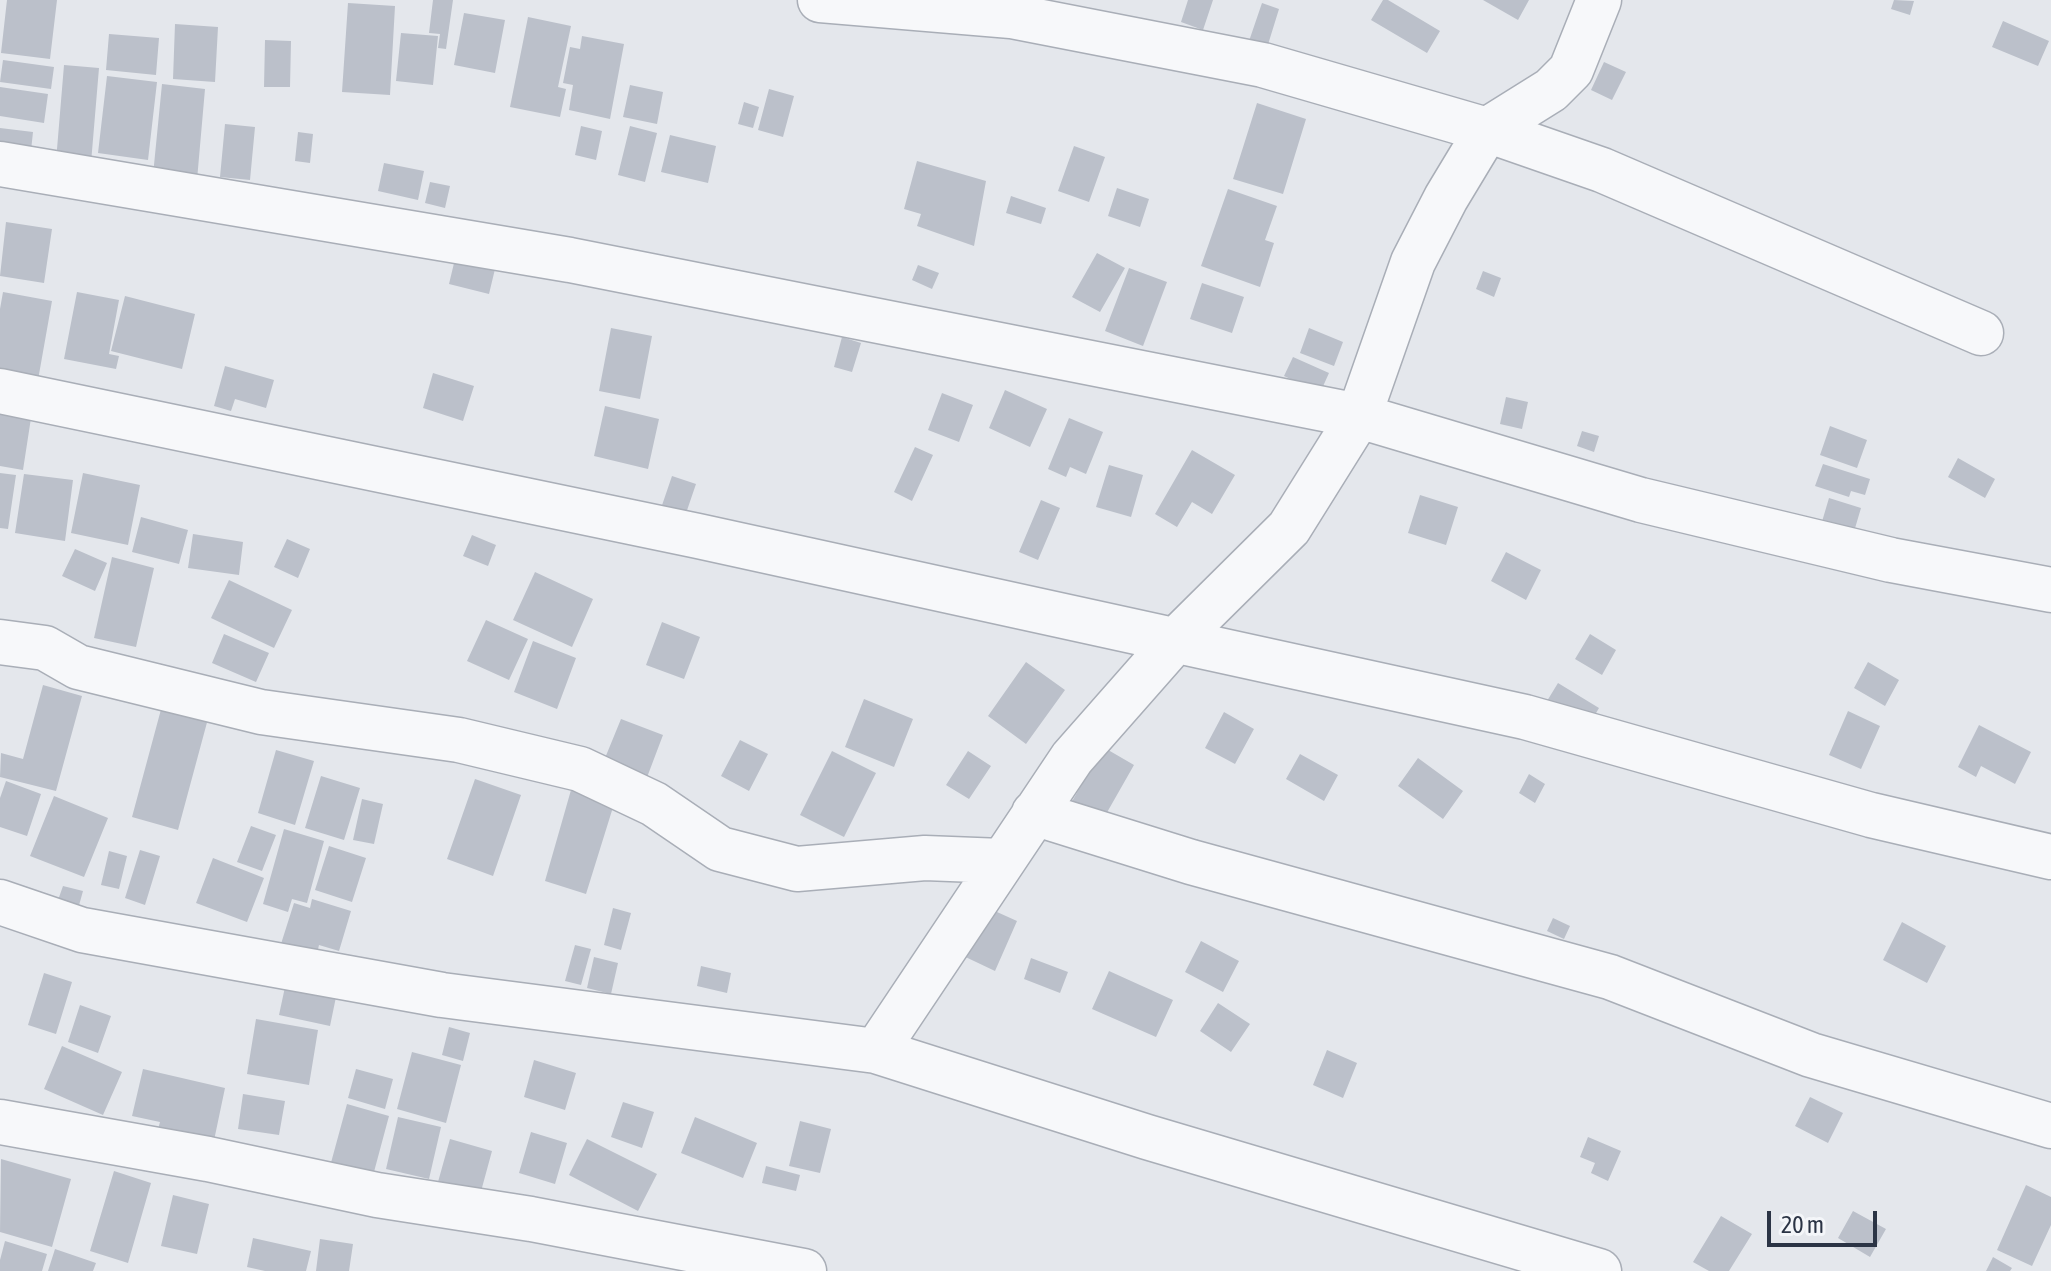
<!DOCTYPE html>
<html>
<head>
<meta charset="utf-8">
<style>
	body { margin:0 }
	#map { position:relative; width:2051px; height:1271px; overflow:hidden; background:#e4e7ec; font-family:"Asap Condensed",sans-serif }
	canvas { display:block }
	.scale { position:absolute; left:1767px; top:1211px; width:110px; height:36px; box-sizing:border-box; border:4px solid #2b3445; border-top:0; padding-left:10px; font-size:24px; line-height:28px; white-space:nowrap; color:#2b3445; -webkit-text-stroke:6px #f4f6f9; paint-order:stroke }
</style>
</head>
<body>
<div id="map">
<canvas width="2051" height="1271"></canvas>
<div class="scale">20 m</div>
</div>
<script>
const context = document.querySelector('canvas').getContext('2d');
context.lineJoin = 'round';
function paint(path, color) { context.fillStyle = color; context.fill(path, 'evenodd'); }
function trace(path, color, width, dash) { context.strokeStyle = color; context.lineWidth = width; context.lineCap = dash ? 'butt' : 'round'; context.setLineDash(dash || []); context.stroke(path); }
const building = new Path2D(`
	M7,0H57L50,59L1,53Z
	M433,0H453L446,49L438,48L440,34L429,33Z
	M1188,0H1213L1203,30L1181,22Z
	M1383,0H1388L1440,31L1427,53L1371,20Z
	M1483,0H1529L1518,20Z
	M1894,0L1914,1L1910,15L1891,9Z
	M348,3L395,6L390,95L342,92Z
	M1262,3L1279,9L1266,51L1248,44Z
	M464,13L505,20L495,73L454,65Z
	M528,17L571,26L558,87L566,89L560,117L510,107Z
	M2003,21L2049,41L2038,66L1992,47Z
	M175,24L218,27L215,82L173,79Z
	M401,33L438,36L433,85L396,81Z
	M109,34L159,38L156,75L106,70Z
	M582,36L624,44L610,119L569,110L573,85L563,83L570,47L580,49Z
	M265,40L291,41L290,87H264Z
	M3,60L54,67L51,89L0,82Z
	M1604,62L1626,72L1612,100L1591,90Z
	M64,65L99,68L91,163L56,161Z
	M107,76L157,82L148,160L98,153Z
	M162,84L205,89L197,180L153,175Z
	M630,85L663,92L657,124L623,117Z
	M0,87L48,94L44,123L0,116Z
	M769,89L794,96L783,137L758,130Z
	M744,102L759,107L753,128L738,124Z
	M1257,103L1306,119L1283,194L1233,179Z
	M225,124L255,127L250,180L220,177Z
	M581,126L602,131L596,160L575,155Z
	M630,126L657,133L645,182L618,175Z
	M0,128L33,132L30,160L0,157Z
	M298,132L313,134L310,163L295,161Z
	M670,135L716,146L708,183L661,172Z
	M1074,146L1105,157L1089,202L1058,191Z
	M917,161L986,181L974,246L917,226L921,214L904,209Z
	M384,163L424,171L418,200L378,191Z
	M430,182L450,186L445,208L425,203Z
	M1117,188L1149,199L1140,227L1108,216Z
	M1228,189L1277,206L1265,240L1274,243L1260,287L1201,266Z
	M1011,196L1046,208L1041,224L1006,213Z
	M6,222L52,229L44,283L0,276Z
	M1097,253L1125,268L1100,312L1072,297Z
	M455,259L495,269L489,294L449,284Z
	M918,265L939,273L932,289L912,280Z
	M1129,268L1167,282L1143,346L1105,331Z
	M1483,271L1501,278L1494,297L1476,289Z
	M1202,283L1244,297L1232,333L1190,319Z
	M3,292L52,301L38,380L0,373V309Z
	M77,292L119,300L109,354L119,356L116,369L64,359Z
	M125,296L195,314L182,369L111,351Z
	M611,328L652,336L640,399L599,391Z
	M1309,328L1343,342L1334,366L1300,353Z
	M842,337L861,343L852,372L834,367Z
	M1293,357L1329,373L1320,393L1284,376Z
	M225,366L274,380L266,408L235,399L231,411L214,406Z
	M433,373L474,386L463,421L423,408Z
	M1005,390L1047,409L1030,447L989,428Z
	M942,393L973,405L959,442L928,430Z
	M1506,397L1528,402L1522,429L1500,424Z
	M605,406L659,419L648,469L594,456Z
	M0,414L31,418L23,470L0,466Z
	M1069,418L1103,432L1086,474L1070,467L1066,477L1048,469Z
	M1830,426L1867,440L1857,468L1820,455Z
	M1582,431L1599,436L1594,452L1577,446Z
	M915,447L933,455L912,501L894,492Z
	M1192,450L1235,475L1212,514L1192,502L1177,527L1155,514Z
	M1958,458L1995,479L1985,498L1948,477Z
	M1823,464L1870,479L1865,495L1851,491L1849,497L1815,486Z
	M1109,465L1143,475L1131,517L1096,507Z
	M0,473L16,475L8,529L0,528Z
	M83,473L140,485L128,545L71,533Z
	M24,474L73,480L65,541L15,533Z
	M672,476L696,484L682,525L658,517Z
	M1420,495L1458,507L1446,545L1408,533Z
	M1829,498L1861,508L1853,535L1821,525Z
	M1041,500L1060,508L1038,560L1019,552Z
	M141,517L188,530L179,564L132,552Z
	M193,534L243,542L239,575L188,568Z
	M472,535L496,545L488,566L463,556Z
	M287,539L310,549L298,578L274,567Z
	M75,549L107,563L95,591L62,576Z
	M1506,552L1541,570L1526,600L1491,581Z
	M112,557L154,568L136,647L94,638Z
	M535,572L593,599L572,647L513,620Z
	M229,580L292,610L274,648L211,618Z
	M486,620L528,639L509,680L467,661Z
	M662,622L700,637L684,679L646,665Z
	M224,634L269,653L256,682L212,663Z
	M1590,634L1616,650L1602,675L1575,659Z
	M533,641L576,658L557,709L514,692Z
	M1026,662L1065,690L1026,744L988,716Z
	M1868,662L1899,680L1885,706L1854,688Z
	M1558,683L1599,708L1589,725L1547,701Z
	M43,685L82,696L56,791L0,777L1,753L23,759Z
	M864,699L913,719L894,767L845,747Z
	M163,702L209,715L178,830L132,817Z
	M1848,711L1880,726L1861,769L1829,755Z
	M1224,712L1254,729L1235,764L1205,748Z
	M621,719L663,735L646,780L603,763Z
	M1979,725L2031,752L2015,784L1981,766L1976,777L1958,767Z
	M740,740L768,754L749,791L721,776Z
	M1103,747L1134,765L1097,830L1066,812Z
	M276,750L314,761L295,825L258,813Z
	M832,751L876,773L844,837L800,815Z
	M968,751L991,766L969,799L946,785Z
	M1300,754L1338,775L1324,801L1286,779Z
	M1418,758L1463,791L1443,819L1398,786Z
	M1529,774L1545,784L1535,803L1519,793Z
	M321,776L360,788L344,840L305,828Z
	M475,779L521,795L493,876L447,859Z
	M6,781L41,794L27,836L0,827V798Z
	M571,790L614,804L586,894L545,881Z
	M54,796L108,818L84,877L30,856Z
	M362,799L383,804L374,844L353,840Z
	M251,826L276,835L262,871L237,862Z
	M284,829L324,841L307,903L292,899L288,912L263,904Z
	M329,846L366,858L352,902L315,890Z
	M140,850L160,856L145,905L125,898Z
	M109,851L127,856L119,889L101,885Z
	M213,858L264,878L247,922L196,903Z
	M63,886L83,891L78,909L57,903Z
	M312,899L351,911L339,951L319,945L316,958L280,947L294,903L310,908Z
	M977,903L1017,921L995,971L955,952Z
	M613,908L631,913L621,950L604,945Z
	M1553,918L1570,926L1564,939L1547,931Z
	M1902,922L1946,946L1927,983L1883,960Z
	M1201,941L1239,961L1223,992L1185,972Z
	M575,945L591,949L581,985L565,981Z
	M594,957L618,963L611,994L587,988Z
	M1031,958L1068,972L1060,993L1024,979Z
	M701,966L731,973L727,993L697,986Z
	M1109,971L1173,1000L1156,1037L1092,1009Z
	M44,973L72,982L56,1034L28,1025Z
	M285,987L336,997L330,1026L279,1015Z
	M1218,1003L1250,1024L1231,1052L1200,1031Z
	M80,1005L111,1016L98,1053L68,1042Z
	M256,1019L318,1030L309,1085L247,1074Z
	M449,1027L470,1033L463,1061L442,1055Z
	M62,1046L122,1072L103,1115L44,1089Z
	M1327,1050L1357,1063L1343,1098L1313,1085Z
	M412,1052L461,1065L446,1123L397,1109Z
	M534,1060L576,1073L565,1110L524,1097Z
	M143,1069L225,1088L212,1150L156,1137L160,1122L132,1116Z
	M356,1069L393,1079L385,1109L348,1098Z
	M243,1094L285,1101L279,1135L238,1129Z
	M1810,1097L1843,1113L1828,1143L1795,1126Z
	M623,1102L654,1112L642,1148L611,1137Z
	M347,1104L389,1116L371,1183L329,1170Z
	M398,1117L441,1127L429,1179L386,1169Z
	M695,1117L757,1143L743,1178L681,1153Z
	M800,1121L831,1129L820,1173L789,1166Z
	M531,1132L567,1143L555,1184L519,1173Z
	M1588,1137L1621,1151L1608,1181L1591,1173L1595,1163L1580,1157Z
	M450,1139L492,1151L480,1195L438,1182Z
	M587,1139L657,1174L638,1211L569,1175Z
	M1,1159L71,1179L52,1247L0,1232Z
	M766,1166L800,1175L796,1191L762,1183Z
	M114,1171L151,1183L128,1263L90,1251Z
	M2026,1185L2051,1197V1225L2032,1266L1997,1250Z
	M173,1195L209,1204L197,1254L161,1246Z
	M1853,1211L1886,1229L1870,1257L1838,1238Z
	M1721,1216L1752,1234L1729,1271H1709L1693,1262Z
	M253,1238L311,1251L306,1271H265L247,1267Z
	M320,1239L353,1244L349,1271H316Z
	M5,1241L47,1254L42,1271H0V1260Z
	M55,1249L96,1263L93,1271H48Z
	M1993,1257L2012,1268L2010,1271H1986Z`);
const street = new Path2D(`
	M820,0L1011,16L1263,65L1487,130L1602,170L1981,333
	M0,164L570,260L1359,416L1641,500L1891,560L2051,590
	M0,391L698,536L1525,717L1871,815L2051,857
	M0,642L45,648L78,667L261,712L459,740L580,769L654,804L720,849L797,869L925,858L1002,861
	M1034,813L1191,862L1610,977L1811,1055L2051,1126
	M0,902L82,930L442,995L876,1051L1147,1137L1599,1271
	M876,1051L1072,758L1175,641L1289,528L1359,416L1413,262L1446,198L1487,130L1551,90L1571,70L1599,0
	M0,1122L208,1159L377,1195L531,1219L804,1271`);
paint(building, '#bbc0ca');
trace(street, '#a9aeb7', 47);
trace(street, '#f7f8fa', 44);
</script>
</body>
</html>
